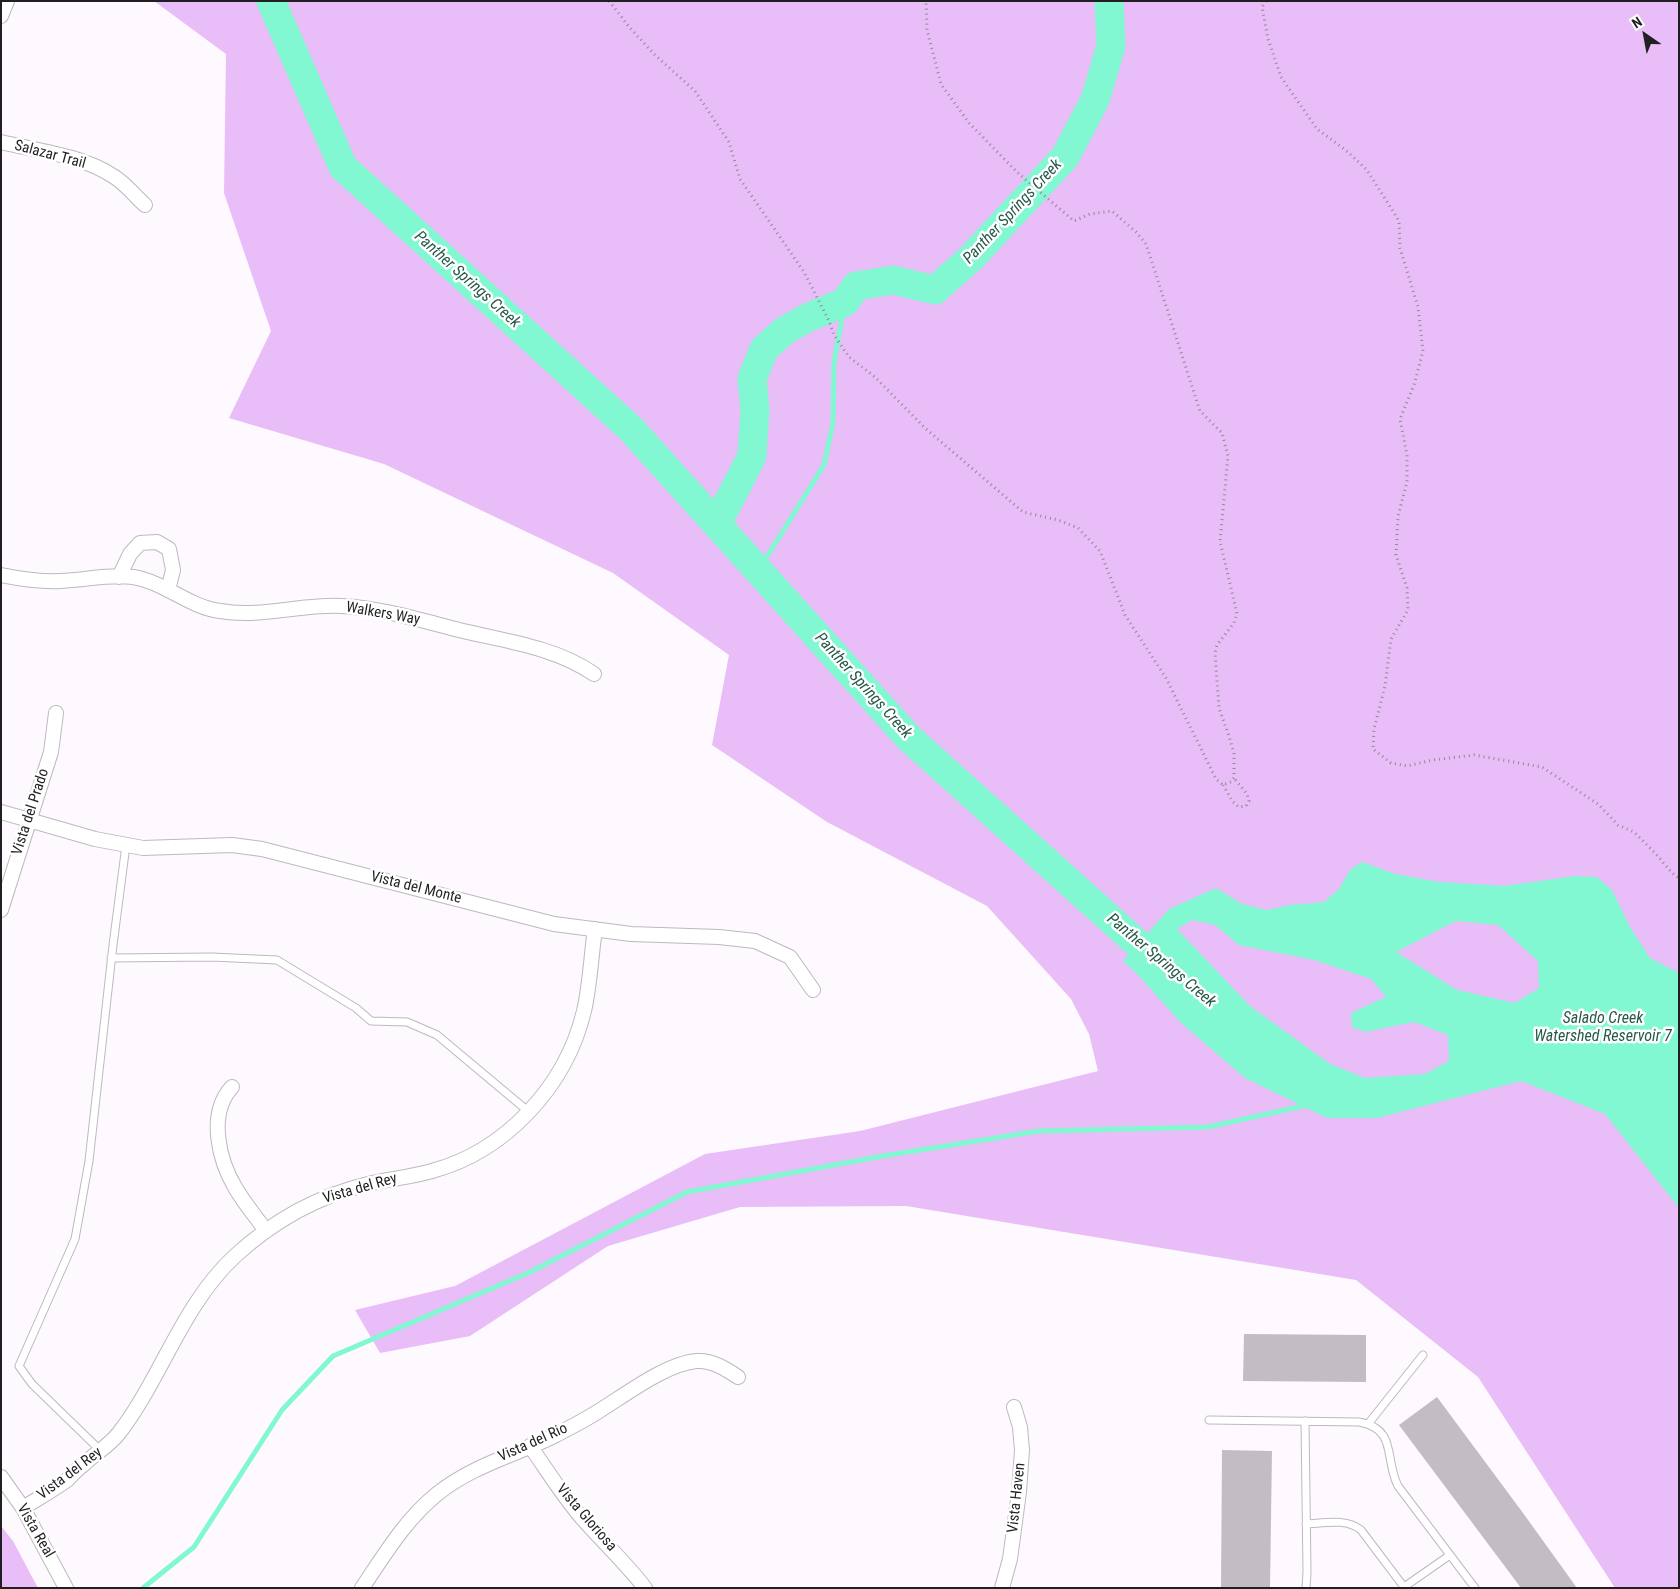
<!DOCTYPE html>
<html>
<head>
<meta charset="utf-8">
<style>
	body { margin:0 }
	#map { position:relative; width:1680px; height:1589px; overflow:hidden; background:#fdf9ff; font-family:"Roboto Condensed",sans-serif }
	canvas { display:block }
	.frame { position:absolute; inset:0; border:2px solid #201f21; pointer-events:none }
	.north { position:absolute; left:1620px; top:10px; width:50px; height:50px; -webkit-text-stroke:4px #fff; paint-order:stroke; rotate:327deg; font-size:14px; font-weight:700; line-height:20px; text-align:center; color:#201f21 }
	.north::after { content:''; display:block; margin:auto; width:18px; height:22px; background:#201f21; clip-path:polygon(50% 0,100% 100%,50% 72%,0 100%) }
</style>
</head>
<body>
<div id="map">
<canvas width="1680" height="1589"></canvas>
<div class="frame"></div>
<div class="north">N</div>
</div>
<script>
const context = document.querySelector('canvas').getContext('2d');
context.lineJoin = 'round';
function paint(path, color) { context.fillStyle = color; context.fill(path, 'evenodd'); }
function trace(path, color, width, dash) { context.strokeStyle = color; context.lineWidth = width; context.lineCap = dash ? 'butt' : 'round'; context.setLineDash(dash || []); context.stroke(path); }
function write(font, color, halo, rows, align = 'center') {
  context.font = font + ' "Roboto Condensed",sans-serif'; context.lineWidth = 5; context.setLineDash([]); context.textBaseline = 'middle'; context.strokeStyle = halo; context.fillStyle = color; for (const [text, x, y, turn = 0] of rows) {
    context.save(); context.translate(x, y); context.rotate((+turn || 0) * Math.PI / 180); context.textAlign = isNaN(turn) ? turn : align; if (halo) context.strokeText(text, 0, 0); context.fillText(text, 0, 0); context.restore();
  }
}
const green = new Path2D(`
	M154,1H1679V1588H1615L1478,1377L1356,1280L906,1206L740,1207L608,1246L470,1336L380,1353L355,1310L455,1286L705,1154L860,1131L1098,1071L1089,1034L1071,999L987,906L827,822L712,745L729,655L613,573L384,464L229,418L271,331L224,193L226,54Z
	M1,1526L13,1541L38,1588H1Z`);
const water = new Path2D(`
	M1362,862L1395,874L1439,882L1504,886L1575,876L1597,877L1612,890L1630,927L1650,958L1679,973V1208L1605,1114L1521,1081L1377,1118H1327L1245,1078L1181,1023L1139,976L1123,961L1169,909L1216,888L1242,904L1267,910L1290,905L1324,902L1339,889L1350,870ZM1192,920L1215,925L1239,945L1314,960L1371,979L1386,997L1351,1013L1352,1027L1365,1032L1414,1022L1448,1035L1449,1061L1425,1074L1365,1078L1330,1064L1250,1006L1177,929ZM1456,921L1498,925L1538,961L1539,988L1515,1003L1457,990L1396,952Z`);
const stream = new Path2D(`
	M758,571L824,465L833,423L834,362L845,302
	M143,1588L194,1547L282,1410L333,1356L530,1272L687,1192L883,1156L1039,1131L1208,1127L1308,1105`);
const river = new Path2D(`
	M271,1L343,167L631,429L909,738L1167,970
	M717,524L752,456L755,410L752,379L764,349L784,331L807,318L845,302L856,286L893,280L935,290L971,258L1065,157L1095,100L1111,46L1109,1`);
const building = new Path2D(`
	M1244,1334L1366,1335V1382L1243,1381Z
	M1437,1397L1523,1513L1577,1588H1521L1399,1425Z
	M1222,1450L1272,1451L1270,1588H1221Z`);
const path = new Path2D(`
	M609,1L630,28L654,54L695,91L729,142L740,179L804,272L829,321L834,335L849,357L875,377L925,428L1023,512L1058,520L1078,528L1100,551L1125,615L1166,678L1216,779L1223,785L1231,782L1234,778V754L1229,736L1219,708L1215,653L1217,645L1234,623L1237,614L1220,541L1228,456L1222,433L1200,411L1146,244L1136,232L1112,211L1090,214L1074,221L1019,174L969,123L941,84L927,30L926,1
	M1266,1L1262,7L1268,39L1281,77L1317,129L1348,152L1367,170L1399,221L1400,248L1418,307L1423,351L1414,385L1400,419L1407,455V482L1398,516L1396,555L1407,588L1408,610L1391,639L1385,686L1374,729L1373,749L1391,763L1407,766L1433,760L1474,755L1542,767L1598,804L1618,825L1634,832L1656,854L1672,873L1679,878
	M1223,785L1233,802L1239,807L1246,806L1249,801L1247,794L1234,778`);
const service = new Path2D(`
	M111,958L212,957L277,960L356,1008L371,1021L407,1022L437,1035L529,1112
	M1209,1420L1359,1422C1398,1429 1384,1459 1398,1486L1475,1588
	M1305,1421L1307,1572L1306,1588
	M1368,1424L1423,1355
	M101,1451L32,1384L19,1366L75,1239L89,1161L113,945L126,845
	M1306,1524C1325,1523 1346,1518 1361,1530L1404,1587L1450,1555`);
const minor = new Path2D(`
	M1,16L7,1
	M1,142C38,151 81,155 113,176C125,183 135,196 145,205
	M1,575C21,579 41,582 61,581C85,580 109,574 133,577C164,582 189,607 220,611C261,618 301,604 341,606C381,608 420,620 459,630C505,641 555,647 594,674
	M119,577L130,554L140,543L157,542L169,549L173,570L168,590
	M1,812L95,839L143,848L232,845L262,849L554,924L631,934L719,937L755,941L790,957L813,990
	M1,910L51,752L56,713
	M232,1087C207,1114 219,1161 236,1189C245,1204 256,1217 266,1231
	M530,1446C547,1470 563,1496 582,1518C603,1542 626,1563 645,1588
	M1,1477L23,1508L66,1588
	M23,1508C37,1499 53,1490 67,1480C72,1475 77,1469 83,1465C94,1454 109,1446 119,1433C162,1377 182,1305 235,1256C273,1221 318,1196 368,1184C389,1179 411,1177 432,1171C506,1151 566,1086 584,1011C590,985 591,957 595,929
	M362,1588C385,1554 405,1520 437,1494C473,1465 516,1455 556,1435C571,1427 585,1420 599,1411C625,1395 667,1363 697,1361C712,1360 726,1369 738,1377
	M1002,1588L1010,1559L1019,1492L1022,1450L1020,1427L1014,1407`);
const streetNames = [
	["Salazar Trail",50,155,15],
	["Walkers Way",383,614,10],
	["Vista del Prado",31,812,-72],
	["Vista del Monte",416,888,14],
	["Vista del Rey",360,1189,-16],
	["Vista del Rio",533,1443,-24],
	["Vista del Rey",70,1474,-37],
	["Vista Haven",1017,1498,-84],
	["Vista Gloriosa",586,1518,49],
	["Vista Real",35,1531,60]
];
const waterNames = [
	["Panther Springs Creek",1013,212,-47],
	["Panther Springs Creek",467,280,42],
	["Panther Springs Creek",863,686,48],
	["Panther Springs Creek",1161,961,40],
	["Salado Creek",1603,1019],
	["Watershed Reservoir 7",1603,1037]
];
paint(green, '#e9bdf7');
paint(water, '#81f7d2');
trace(stream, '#81f7d2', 5);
trace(river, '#81f7d2', 29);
paint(building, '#c1bdc3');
trace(service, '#bdb9be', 9);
trace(minor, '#bdb9be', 16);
trace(path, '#8f8c90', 3, [1, 4]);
trace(service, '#fff', 7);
trace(minor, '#fff', 14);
write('15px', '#201f21', '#fff', streetNames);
write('italic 16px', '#265849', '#fff', waterNames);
</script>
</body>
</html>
